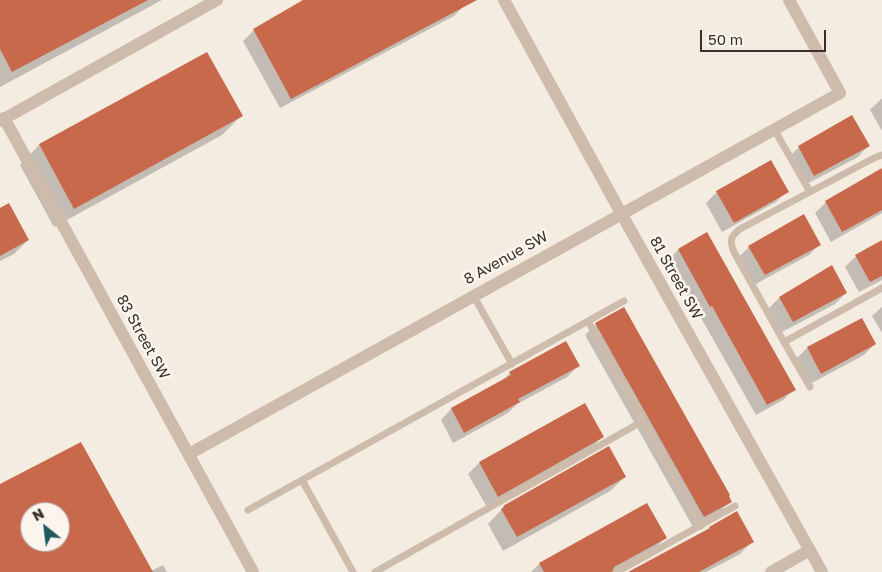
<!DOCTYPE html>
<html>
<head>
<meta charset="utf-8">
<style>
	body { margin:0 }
	#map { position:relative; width:882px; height:572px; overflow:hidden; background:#f4ebe1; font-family:"Golos Text",sans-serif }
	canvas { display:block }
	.north { position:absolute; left:20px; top:502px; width:50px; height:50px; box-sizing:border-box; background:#fbf5ee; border:1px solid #aea6a0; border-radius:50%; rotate:331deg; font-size:14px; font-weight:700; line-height:20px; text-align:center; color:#3b302b }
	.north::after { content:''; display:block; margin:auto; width:18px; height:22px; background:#1f5a5e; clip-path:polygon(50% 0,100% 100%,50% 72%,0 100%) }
	.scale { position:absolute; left:700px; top:30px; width:126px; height:22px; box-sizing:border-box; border:2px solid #3b302b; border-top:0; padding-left:6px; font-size:15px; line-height:18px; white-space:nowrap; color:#3b302b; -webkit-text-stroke:4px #fbf5ee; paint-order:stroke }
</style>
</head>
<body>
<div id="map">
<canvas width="882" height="572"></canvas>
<div class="north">N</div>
<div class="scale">50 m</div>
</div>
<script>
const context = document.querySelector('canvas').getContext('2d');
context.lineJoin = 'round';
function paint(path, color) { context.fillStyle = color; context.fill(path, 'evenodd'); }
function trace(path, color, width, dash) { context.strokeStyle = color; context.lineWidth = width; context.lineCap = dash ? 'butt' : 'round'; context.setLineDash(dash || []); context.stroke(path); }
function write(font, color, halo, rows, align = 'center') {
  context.font = font + ' "Golos Text",sans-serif'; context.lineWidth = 5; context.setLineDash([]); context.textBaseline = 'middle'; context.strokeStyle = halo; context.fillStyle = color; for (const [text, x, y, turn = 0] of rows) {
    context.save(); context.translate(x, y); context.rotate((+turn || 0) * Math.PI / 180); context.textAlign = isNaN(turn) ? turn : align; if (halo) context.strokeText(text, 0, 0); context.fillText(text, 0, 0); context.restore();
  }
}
const shadow = new Path2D(`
	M0,0H162L0,87Z
	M305,0H462L465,5L454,16L280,108L243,41L254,30Z
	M207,54L241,116L222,135L54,227L20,165L39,145Z
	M881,99H882V131L870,110Z
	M868,146L858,157L803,186L788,158L799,147Z
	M882,177V213L831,242L815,213L826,202Z
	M787,191L776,202L722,232L706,203L717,192Z
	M0,210L28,240L14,254L0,261Z
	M707,234L794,389L783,400L756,415L700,316L699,317L668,261L678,250Z
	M882,241V280L859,292L845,267L856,256Z
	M820,244L809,255L754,285L738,258L749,247Z
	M846,293L835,304L782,332L769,308L779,298Z
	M882,307V333L872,316Z
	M596,324L730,502L719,512L693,527L585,335Z
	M875,344L864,355L810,384L797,358L807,348Z
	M578,366L567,377L517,404L508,413L453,443L441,420L451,409L501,382L510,373Z
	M585,405L602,437L592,448L487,507L468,474L479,463Z
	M81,444L151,571L163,565L167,572H0V485ZM30,512H60V542H30Z
	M609,448L625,477L610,491L503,551L488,524L504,507Z
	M647,505L665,538L653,550L614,572H531L539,564Z
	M736,513L752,542L740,554L706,572H630L672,550Z`);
const building = new Path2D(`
	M0,0H148L12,72L0,49Z
	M303,0H477L291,99L253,29Z
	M207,52L243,116L74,209L39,144Z
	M852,115L870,146L814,176L798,146Z
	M771,160L789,192L734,223L716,191Z
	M882,168V210L842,232L825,201Z
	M9,203L29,240L0,256V208Z
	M804,214L821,245L765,275L748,246Z
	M707,232L796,390L767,405L712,306L710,307L678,249Z
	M882,240V276L870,282L855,255Z
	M832,265L847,293L793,322L779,297Z
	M624,307L730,495L729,496L732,502L704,517L595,323Z
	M862,318L876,344L821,374L807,347Z
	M566,341L580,366L518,399L520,402L464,433L451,408L511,375L509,372Z
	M585,403L604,437L498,497L479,462Z
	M81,442L153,572H0V484ZM30,512H60V542H30Z
	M609,446L626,477L517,537L501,509L504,507L503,506Z
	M647,503L667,538L614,567L612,572H544L539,563Z
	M737,511L754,542L699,572H628L710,528L709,527Z`);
const service = new Path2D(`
	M774,129L810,192
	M473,295L512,364
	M588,321L701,526
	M784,342L882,288
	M810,387L784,342L734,252C729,241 731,236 740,229L874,158L882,155
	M302,480L353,572
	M248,510L624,301
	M375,572L643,421
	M617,572L735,506`);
const minor = new Path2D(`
	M504,0L621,213L822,572
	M4,118L253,572
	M0,121L217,0
	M189,454L840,93L789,0
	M771,572L810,550`);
const streetNames = [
	["8 Avenue SW",506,258,-29],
	["81 Street SW",676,278,61],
	["83 Street SW",143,337,61]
];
paint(shadow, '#0003');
paint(building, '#c8694b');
trace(service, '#cdbbac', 7);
trace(minor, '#cdbbac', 12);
write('15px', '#3b302b', '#fbf5ee', streetNames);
</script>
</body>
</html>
